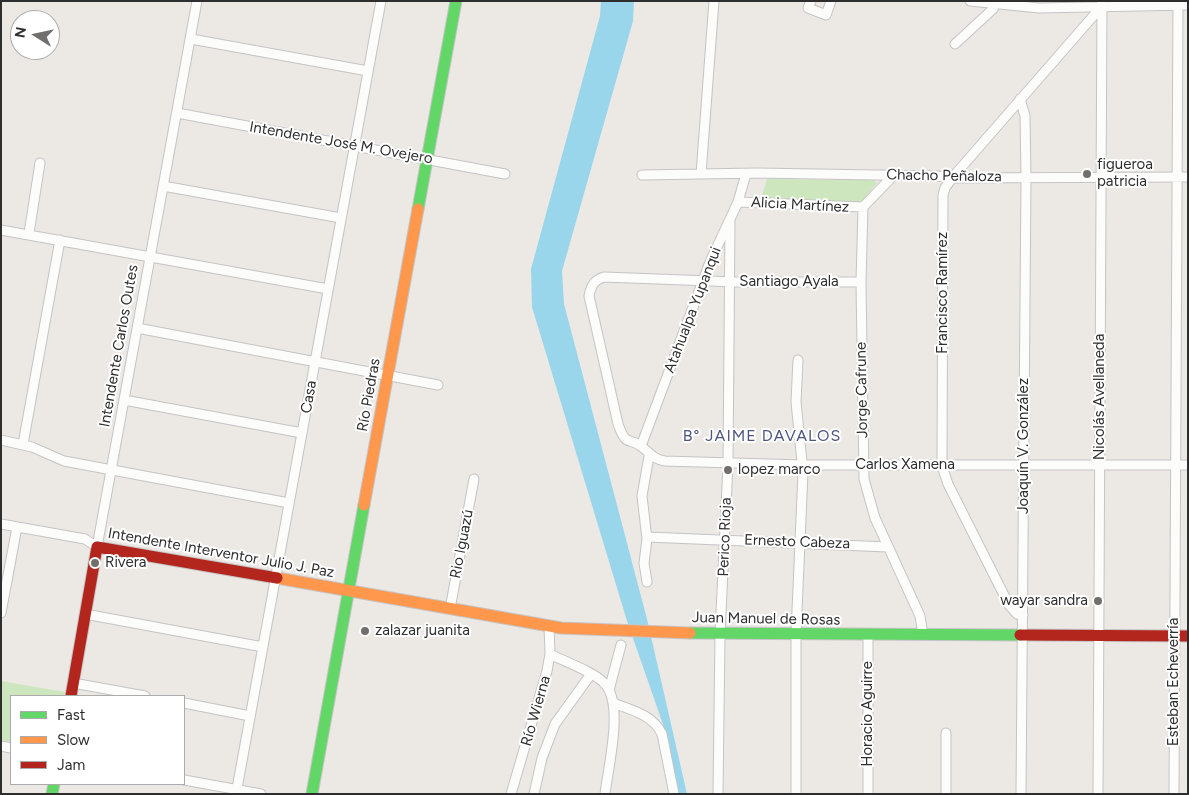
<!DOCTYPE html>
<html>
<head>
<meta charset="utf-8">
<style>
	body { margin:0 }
	#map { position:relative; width:1189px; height:795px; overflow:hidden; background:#ece8e4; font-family:Figtree,sans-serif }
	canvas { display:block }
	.frame { position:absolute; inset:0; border:2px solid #2e2e2e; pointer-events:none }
	.legend { position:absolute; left:10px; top:695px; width:175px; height:90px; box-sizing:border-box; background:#fff; border:1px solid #ababab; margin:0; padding:6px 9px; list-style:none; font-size:15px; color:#2e2e2e }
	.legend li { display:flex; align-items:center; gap:10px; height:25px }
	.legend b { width:25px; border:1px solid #ababab }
	.north { position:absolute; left:10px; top:10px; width:50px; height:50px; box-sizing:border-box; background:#fff; border:1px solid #ababab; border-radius:50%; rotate:280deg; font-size:14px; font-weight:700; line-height:20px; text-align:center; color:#2e2e2e }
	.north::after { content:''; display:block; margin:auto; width:18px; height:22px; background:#706f6e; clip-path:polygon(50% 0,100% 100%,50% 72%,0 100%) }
</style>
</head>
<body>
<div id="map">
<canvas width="1189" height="795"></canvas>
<div class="frame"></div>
<ul class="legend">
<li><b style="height:6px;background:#63d668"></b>Fast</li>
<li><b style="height:6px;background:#ff974d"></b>Slow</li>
<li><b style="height:6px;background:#b3261e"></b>Jam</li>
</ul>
<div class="north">N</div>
</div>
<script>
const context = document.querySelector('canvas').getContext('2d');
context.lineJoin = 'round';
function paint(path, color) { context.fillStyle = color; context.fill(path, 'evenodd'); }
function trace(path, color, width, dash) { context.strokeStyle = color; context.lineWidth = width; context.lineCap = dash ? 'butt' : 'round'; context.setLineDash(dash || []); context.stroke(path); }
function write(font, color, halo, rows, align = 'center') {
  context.font = font + ' Figtree,sans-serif'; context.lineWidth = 4; context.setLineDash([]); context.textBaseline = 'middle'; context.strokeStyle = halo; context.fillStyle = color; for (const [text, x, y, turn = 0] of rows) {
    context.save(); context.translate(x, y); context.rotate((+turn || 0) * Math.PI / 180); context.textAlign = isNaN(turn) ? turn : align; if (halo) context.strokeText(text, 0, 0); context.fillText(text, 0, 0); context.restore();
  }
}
const green = new Path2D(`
	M767,179L874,180L877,183L863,200L855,204L761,199Z
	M1,681L65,692L64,696H11V742L1,740Z`);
const water = new Path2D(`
	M601,1H634L633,21L562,271L564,304L647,619L687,794H679L666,733L627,621L532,307L531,269L600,16Z`);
const street = new Path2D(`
	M811,1L808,8L826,15L831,1
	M970,1L1039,8L1188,5
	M191,39L368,71
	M955,44L993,9L996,1
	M1020,99L1025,116L1026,177L1021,794
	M177,113L505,174
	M701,174L714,1
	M642,175L757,173L937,176L952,178L1188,177
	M893,176L863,207L861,282L864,479L875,518L920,616L923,635
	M163,186L341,218
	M738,202L863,207
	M1,230L328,289
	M29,233L40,163
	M861,282H737L604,277C594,280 591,286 589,296L618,424C627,449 629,436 642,447C651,454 653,459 665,461L803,465H1188
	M137,328L438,385
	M124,400L302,433
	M1,440L32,447L64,461L289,503
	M23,444L60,240
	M641,446L710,262L738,202L746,174
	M1,524L85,539L97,547L197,1
	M647,537L888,547
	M647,582L644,563L647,539L642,496L649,456
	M450,609L474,479
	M1,613L17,527
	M85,614L263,647
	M1023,615L1017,614L1009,605L948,484L942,466L943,195L945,188L952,178L1102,6
	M868,635V794
	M550,654C565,662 595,672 605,684C624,705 608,767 605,794
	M73,683L145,696
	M609,690L621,645
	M184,703L250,716
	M613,703C632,710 653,715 662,734L674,794
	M1,746L11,748
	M184,780L261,794
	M236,794L381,1
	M511,794L547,671L550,654L549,626
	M534,794L542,758L555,724L591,674
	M718,794L720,634L728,464L730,220
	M796,794V634L803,472L796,402L798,360
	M946,794V733
	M1098,794L1102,1
	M1174,794L1178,1`);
const fast = new Path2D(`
	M418,209L456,1
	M690,633L1020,635
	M52,794L54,784
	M312,794L364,505`);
const slow = new Path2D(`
	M364,505L418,209
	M277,578L561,628L690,633`);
const jam = new Path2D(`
	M1020,635L1188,636
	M71,696L97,547L277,578`);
const markers = [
	[1087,174,5,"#706f6e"],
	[728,470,5,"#706f6e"],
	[95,563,5,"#706f6e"],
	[1098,601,5,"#706f6e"],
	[365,631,5,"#706f6e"]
];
const streetNames = [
	["Intendente José M. Ovejero",341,143,10],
	["Chacho Peñaloza",944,176,1],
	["Alicia Martínez",800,205,3],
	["Santiago Ayala",789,282],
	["Francisco Ramírez",943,293,-90],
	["Atahualpa Yupanqui",693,310,-69],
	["Intendente Carlos Outes",119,346,-80],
	["Jorge Cafrune",862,390,-91],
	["Río Piedras",369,395,-80],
	["Casa",309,397,-80],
	["Nicolás Avellaneda",1100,397,-90],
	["Joaquín V. González",1024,446,-90],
	["Carlos Xamena",905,465],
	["Perico Rioja",725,537,-88],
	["Ernesto Cabeza",797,542,2],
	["Rio Iguazú",462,544,-79],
	["Intendente Interventor Julio J. Paz",221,553,10],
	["Juan Manuel de Rosas",766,619,1],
	["Esteban Echeverría",1174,682,-90],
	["Río Wierna",536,711,-74],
	["Horacio Aguirre",868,714,-90]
];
const poiNames = [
	["figueroa",1097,165],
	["patricia",1097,182],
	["lopez marco",738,470],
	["Rivera",105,563],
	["wayar sandra",1088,601,"right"],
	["zalazar juanita",375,631]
];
const neighbourhoodNames = [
	["B° JAIME DAVALOS",762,436]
];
paint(green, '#cee6be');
paint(water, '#99d6ec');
trace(street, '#c5c4c5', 11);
trace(fast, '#c5c4c5', 13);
trace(slow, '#c5c4c5', 13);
trace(jam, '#c5c4c5', 13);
trace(street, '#fcfcfb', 9);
trace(fast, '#63d668', 11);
trace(slow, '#ff974d', 11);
trace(jam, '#b3261e', 11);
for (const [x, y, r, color] of markers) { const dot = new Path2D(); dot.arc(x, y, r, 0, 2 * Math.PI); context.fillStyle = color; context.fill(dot); trace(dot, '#fff', 2); }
write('15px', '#2e2e2e', '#fff', streetNames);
write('15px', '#2e2e2e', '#fff', poiNames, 'left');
context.letterSpacing = '1px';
write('16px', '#4d5680', '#fff', neighbourhoodNames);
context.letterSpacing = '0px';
</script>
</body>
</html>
